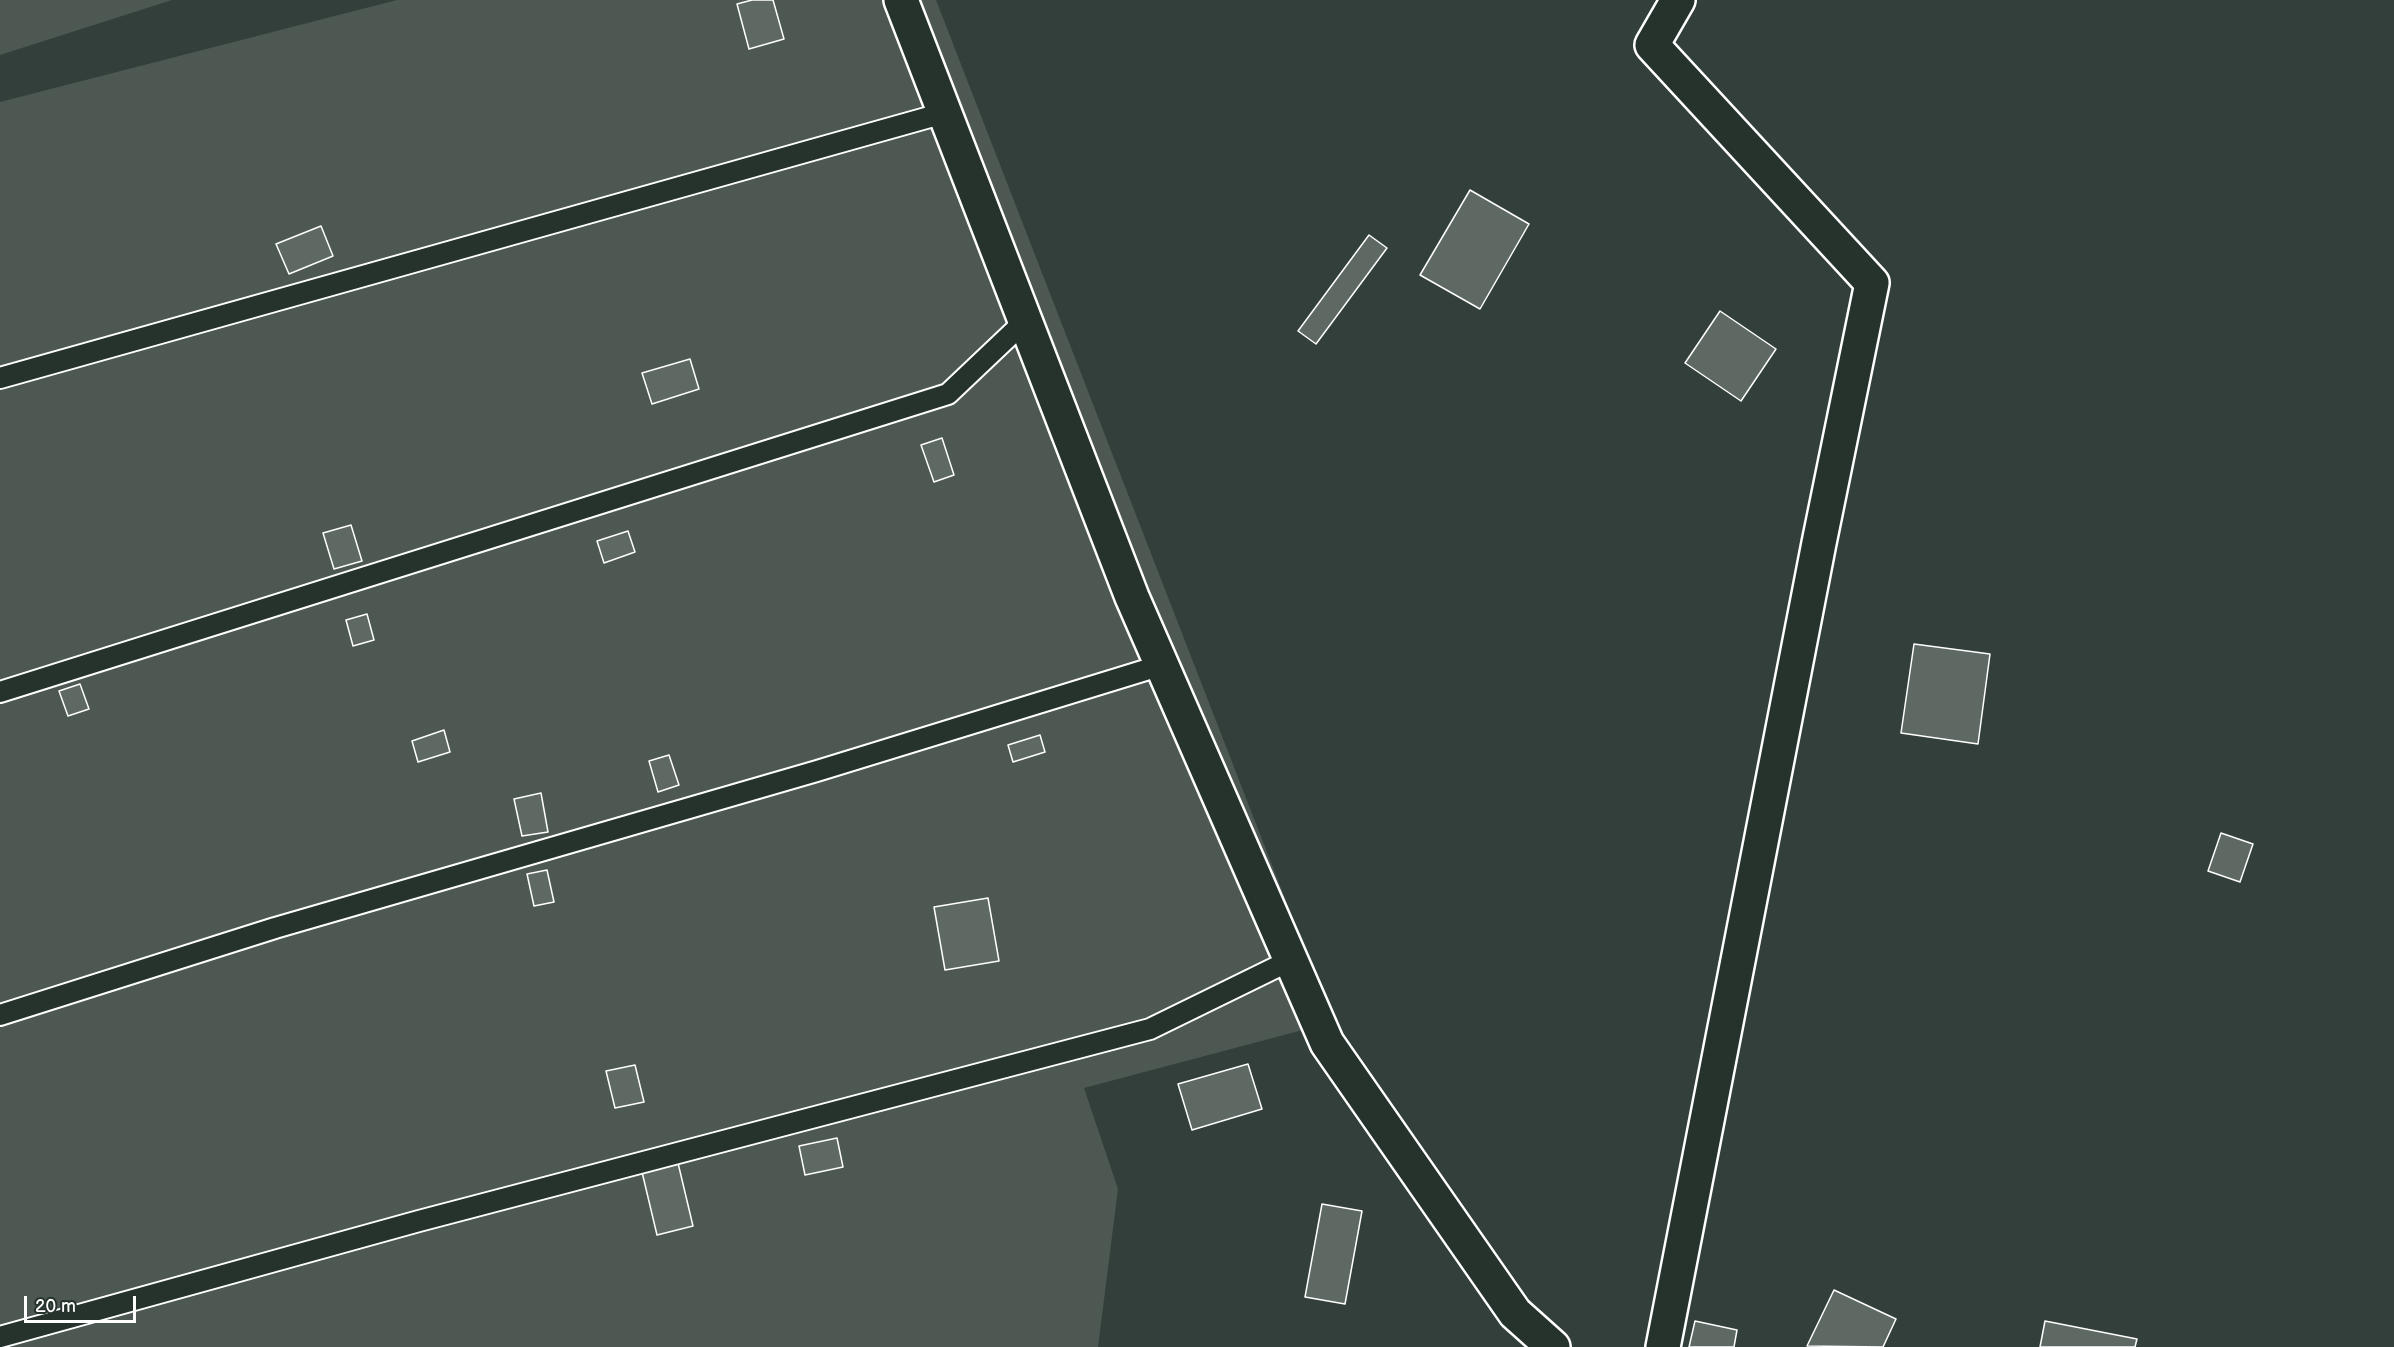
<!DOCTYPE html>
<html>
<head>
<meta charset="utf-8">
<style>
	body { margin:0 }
	#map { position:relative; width:2394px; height:1347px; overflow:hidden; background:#333f3a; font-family:"Balsamiq Sans",sans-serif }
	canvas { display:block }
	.scale { position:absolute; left:24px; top:1296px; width:112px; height:27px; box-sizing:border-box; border:3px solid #fff; border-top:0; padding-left:8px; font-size:18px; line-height:21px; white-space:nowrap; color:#fff; -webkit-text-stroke:4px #26332d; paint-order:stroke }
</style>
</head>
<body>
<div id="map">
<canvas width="2394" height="1347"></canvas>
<div class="scale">20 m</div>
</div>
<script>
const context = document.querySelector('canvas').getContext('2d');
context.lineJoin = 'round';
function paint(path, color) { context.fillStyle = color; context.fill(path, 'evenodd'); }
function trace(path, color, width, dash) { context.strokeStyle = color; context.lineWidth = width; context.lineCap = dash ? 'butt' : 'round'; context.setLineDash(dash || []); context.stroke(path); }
const green = new Path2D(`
	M0,0H172L0,55Z
	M397,0H936L1333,1022L1084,1088L1118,1189L1098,1347H0V102Z`);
const building = new Path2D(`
	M752,0H773L784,39L749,49L737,4Z
	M1470,190L1529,224L1480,309L1420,275Z
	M321,226L333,256L289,274L276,244Z
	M1369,235L1387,248L1316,344L1298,331Z
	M1720,311L1776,349L1741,401L1685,363Z
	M690,359L699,389L652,404L642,373Z
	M942,438L954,475L934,482L921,445Z
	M351,525L362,561L334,569L323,533Z
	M628,531L635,552L604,563L597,541Z
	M367,614L374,640L353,646L346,620Z
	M1914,644L1990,654L1978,744L1901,733Z
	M80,684L89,709L68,716L59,691Z
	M444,730L450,752L418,762L412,741Z
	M1040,735L1045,752L1013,762L1008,745Z
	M669,755L679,785L658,792L649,761Z
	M541,793L548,832L522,836L514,799Z
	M2221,833L2253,844L2240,882L2208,871Z
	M547,870L554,902L534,906L527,874Z
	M988,898L999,961L945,970L934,907Z
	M1248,1064L1262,1109L1192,1130L1178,1084Z
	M635,1065L644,1102L615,1108L606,1071Z
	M837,1138L843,1167L805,1175L799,1146Z
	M678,1163L693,1226L657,1235L642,1172Z
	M1322,1204L1362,1211L1345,1304L1305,1297Z
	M1834,1290L1896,1319L1883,1347L1807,1346Z
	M1695,1321L1737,1330L1734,1347H1689Z
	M2045,1321L2137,1339L2135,1347H2040Z`);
const service = new Path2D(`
	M0,378L944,113
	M0,692L948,394L1025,321
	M0,1015L275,928L817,771L1162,665
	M0,1337L419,1221L1150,1029L1291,960`);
const minor = new Path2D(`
	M1663,1347L1819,543L1872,283L1652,45L1678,0`);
const tertiary = new Path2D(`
	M901,0L1132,597L1327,1043L1515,1313L1553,1347`);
paint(green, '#4d5853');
paint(building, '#5f6964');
trace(building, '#fff', 1.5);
trace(service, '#fff', 24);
trace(minor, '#fff', 38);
trace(tertiary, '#fff', 38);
trace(service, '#26332d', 20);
trace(minor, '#26332d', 33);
trace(tertiary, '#26332d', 33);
</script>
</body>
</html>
